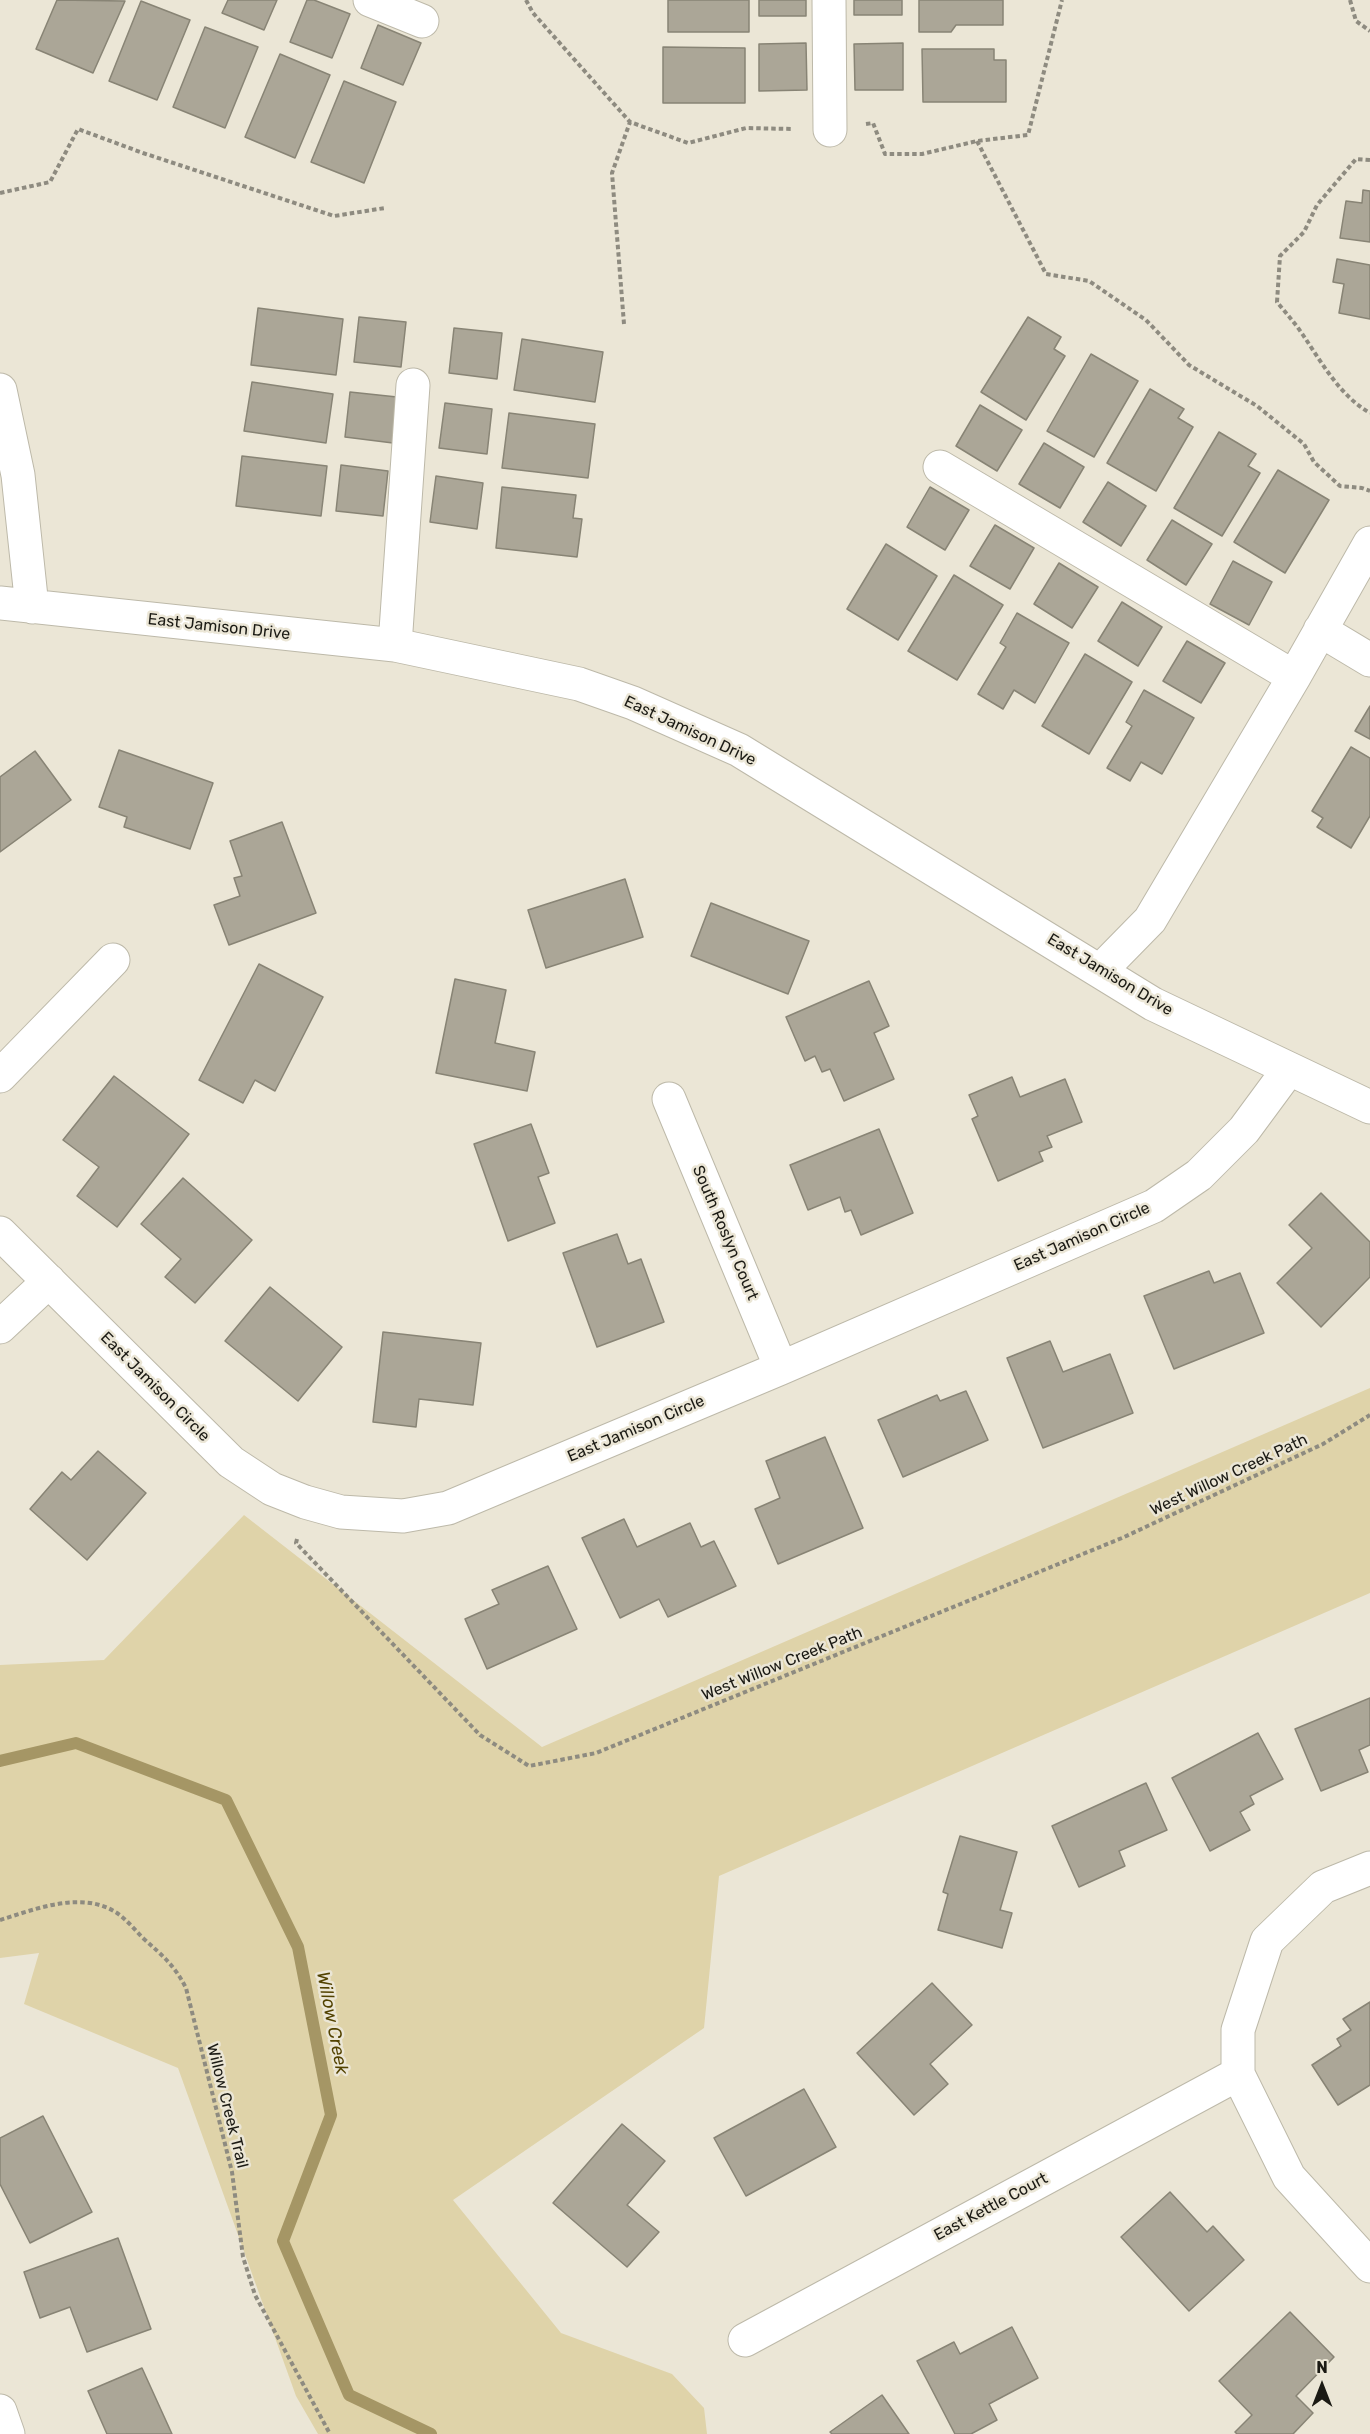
<!DOCTYPE html>
<html>
<head>
<meta charset="utf-8">
<style>
	body { margin:0 }
	#map { position:relative; width:1370px; height:2434px; overflow:hidden; background:#ebe6d6; font-family:Rubik,sans-serif }
	canvas { display:block }
	.north { position:absolute; left:1292px; top:2356px; width:60px; height:60px; -webkit-text-stroke:4px #ebe6d6; paint-order:stroke; rotate:0deg; font-size:16px; font-weight:700; line-height:24px; text-align:center; color:#1b1a14 }
	.north::after { content:''; display:block; margin:auto; width:21px; height:27px; background:#1b1a14; clip-path:polygon(50% 0,100% 100%,50% 72%,0 100%) }
</style>
</head>
<body>
<div id="map">
<canvas width="1370" height="2434"></canvas>
<div class="north">N</div>
</div>
<script>
const context = document.querySelector('canvas').getContext('2d');
context.lineJoin = 'round';
function paint(path, color) { context.fillStyle = color; context.fill(path, 'evenodd'); }
function trace(path, color, width, dash) { context.strokeStyle = color; context.lineWidth = width; context.lineCap = dash ? 'butt' : 'round'; context.setLineDash(dash || []); context.stroke(path); }
function write(font, color, halo, rows, align = 'center') {
  context.font = font + ' Rubik,sans-serif'; context.lineWidth = 5; context.setLineDash([]); context.textBaseline = 'middle'; context.strokeStyle = halo; context.fillStyle = color; for (const [text, x, y, turn = 0] of rows) {
    context.save(); context.translate(x, y); context.rotate((+turn || 0) * Math.PI / 180); context.textAlign = isNaN(turn) ? turn : align; if (halo) context.strokeText(text, 0, 0); context.fillText(text, 0, 0); context.restore();
  }
}
const green = new Path2D(`
	M1370,1388V1593L719,1876L704,2028L453,2200L561,2333L672,2374L704,2408L707,2434H318L296,2396L178,2068L24,2004L39,1953L0,1958V1665L104,1660L244,1515L542,1747Z`);
const stream = new Path2D(`
	M0,1761L76,1743L226,1800L298,1947L331,2115L283,2241L349,2395L431,2434`);
const building = new Path2D(`
	M57,0L125,1L93,73L36,49Z
	M228,0H277L264,30L222,13Z
	M307,0H314L350,14L332,58L290,42Z
	M668,0H749V32H668Z
	M759,0H806V16H759Z
	M854,0H902V15H854Z
	M919,0H1003V25H956L951,32H919Z
	M141,1L190,20L157,100L109,81Z
	M378,25L421,43L403,85L361,68Z
	M205,27L258,47L225,128L173,107Z
	M806,43L807,90L759,91V44Z
	M903,43V90H855L854,44Z
	M663,47L745,48V103H663Z
	M922,49H994V60H1006V102H923Z
	M280,54L330,75L295,158L245,137Z
	M344,81L396,102L364,183L311,162Z
	M1363,190L1370,191V242L1340,238L1346,201L1362,203Z
	M1337,259L1370,265V319L1339,313L1344,284L1333,282Z
	M258,308L343,319L336,375L251,365Z
	M359,317L406,322L401,367L354,362Z
	M1028,317L1061,337L1054,349L1065,356L1026,420L981,392Z
	M454,328L502,333L497,379L449,373Z
	M522,339L603,352L595,402L514,390Z
	M1091,354L1138,381L1094,457L1047,431Z
	M252,382L333,394L326,443L244,431Z
	M1150,389L1184,409L1178,418L1193,427L1156,491L1107,463Z
	M350,392L397,397L393,443L345,437Z
	M445,403L492,409L487,454L439,448Z
	M980,405L1022,430L997,471L956,446Z
	M509,413L595,424L588,478L502,468Z
	M1219,432L1256,454L1248,466L1260,473L1222,536L1174,508Z
	M1044,443L1084,467L1060,508L1019,484Z
	M242,456L327,466L321,516L236,506Z
	M341,465L388,471L383,516L336,511Z
	M1278,470L1329,500L1285,573L1234,542Z
	M436,476L483,483L477,529L430,522Z
	M1108,482L1146,506L1121,546L1083,522Z
	M502,487L576,495L573,518L582,519L577,557L496,548Z
	M930,487L969,510L945,550L907,527Z
	M1172,520L1212,544L1186,585L1147,560Z
	M995,525L1034,548L1010,589L970,566Z
	M886,544L937,576L898,640L847,609Z
	M1233,561L1272,582L1249,625L1210,604Z
	M1059,563L1098,587L1072,628L1034,604Z
	M954,575L1003,605L957,680L908,651Z
	M1122,602L1162,627L1138,666L1098,641Z
	M1017,613L1069,643L1035,703L1014,690L1003,709L978,694L1006,647L1000,643Z
	M1187,641L1225,663L1201,703L1163,681Z
	M1085,654L1132,682L1089,754L1042,726Z
	M1144,690L1194,718L1162,774L1141,762L1130,781L1107,768L1132,726L1126,722Z
	M1370,706V739L1355,731Z
	M1351,747L1370,758V816L1351,848L1317,827L1323,818L1312,811Z
	M119,750L213,783L190,849L124,827L127,817L99,807Z
	M35,751L71,800L0,852V777Z
	M282,822L316,913L229,945L214,905L240,896L234,878L242,876L230,841Z
	M625,879L643,937L546,968L528,910Z
	M711,903L809,941L788,994L691,956Z
	M259,964L323,997L275,1091L255,1080L243,1103L199,1080Z
	M455,979L506,990L495,1043L535,1052L527,1091L436,1073Z
	M869,981L889,1026L874,1033L894,1079L844,1101L830,1069L822,1072L815,1056L805,1061L786,1017Z
	M114,1076L189,1134L117,1227L77,1196L99,1167L63,1140Z
	M1012,1077L1020,1097L1065,1079L1082,1122L1047,1136L1052,1147L1039,1152L1043,1161L998,1181L972,1119L978,1116L969,1095Z
	M531,1124L549,1173L538,1177L555,1223L508,1241L474,1144Z
	M879,1129L913,1213L861,1235L851,1210L845,1212L840,1197L808,1210L790,1165Z
	M183,1178L252,1240L195,1303L165,1277L181,1259L141,1224Z
	M1321,1193L1370,1242V1277L1321,1327L1277,1283L1312,1248L1289,1225Z
	M617,1234L628,1264L641,1259L664,1322L597,1347L563,1253Z
	M1209,1271L1214,1283L1240,1273L1264,1333L1174,1369L1144,1296Z
	M270,1287L342,1347L298,1401L225,1341Z
	M383,1332L481,1343L473,1405L419,1399L416,1427L373,1422Z
	M1050,1341L1063,1372L1110,1354L1133,1413L1043,1448L1007,1358Z
	M966,1391L988,1440L903,1477L878,1420L937,1395L940,1401Z
	M825,1437L863,1528L778,1564L755,1509L780,1498L766,1461Z
	M98,1451L146,1493L87,1560L30,1509L62,1472L71,1480Z
	M624,1519L637,1547L690,1523L701,1547L714,1541L736,1586L668,1617L659,1599L620,1618L582,1538Z
	M548,1566L577,1629L487,1669L465,1619L499,1604L492,1590Z
	M1370,1698V1745L1359,1750L1368,1772L1321,1791L1295,1729Z
	M1258,1733L1283,1779L1250,1796L1254,1804L1240,1812L1250,1830L1210,1851L1172,1778Z
	M1146,1783L1167,1830L1119,1851L1125,1866L1079,1887L1052,1826Z
	M960,1836L1017,1852L1000,1910L1012,1913L1002,1948L938,1930L948,1894L943,1892Z
	M932,1983L972,2025L930,2064L948,2084L914,2115L857,2053Z
	M1370,2002V2085L1338,2105L1312,2065L1341,2046L1337,2039L1351,2030L1343,2019Z
	M804,2089L836,2147L746,2196L714,2138Z
	M43,2116L92,2212L30,2243L0,2184V2138Z
	M622,2124L665,2161L627,2205L659,2232L627,2267L553,2203Z
	M1170,2192L1207,2232L1213,2226L1244,2260L1189,2311L1121,2237Z
	M118,2238L151,2329L87,2352L70,2307L40,2318L24,2272Z
	M1290,2312L1334,2357L1296,2396L1313,2413L1293,2434H1237L1235,2432L1252,2415L1219,2381Z
	M1012,2327L1038,2378L989,2404L997,2420L971,2434H955L917,2361L954,2342L960,2354Z
	M142,2368L172,2434H107L88,2391Z
	M882,2395L909,2434H832L830,2432Z`);
const path = new Path2D(`
	M526,0L533,13L630,122L688,143L746,128L793,129
	M1350,0L1356,21L1370,31
	M866,124L873,123L885,154H922L977,141L1028,135L1062,0
	M977,141L1046,274L1089,281L1146,320L1189,365L1257,406L1304,444L1314,462L1340,486L1362,488L1370,491
	M1370,160L1356,159L1317,205L1304,232L1280,256L1277,302C1286,313 1295,323 1303,335C1322,363 1340,396 1370,413
	M0,193L50,182L78,129L143,153L334,216L385,208
	M624,324L612,173L630,122
	M297,1539L296,1543L480,1735L529,1766L596,1753L1122,1538L1323,1444L1370,1415
	M0,1920C36,1909 82,1890 117,1913C127,1920 135,1930 144,1939C162,1955 175,1966 186,1988L232,2172L243,2257L255,2295L330,2434`);
const minor = new Path2D(`
	M370,0L422,21
	M829,0L830,130
	M0,390L18,475L32,607
	M940,467L1294,677
	M0,603L395,645L579,684L633,703L739,750L1153,1004L1370,1107
	M1320,630L1370,660
	M395,645L413,385
	M1100,971L1150,920L1294,677L1370,543
	M0,1076L113,960
	M669,1099L781,1368
	M0,1233L231,1462L272,1489L305,1502L341,1512L403,1516L448,1508L781,1368L1154,1206L1199,1175L1244,1130L1289,1069
	M0,1327L49,1281
	M1370,1868L1323,1887L1267,1941L1238,2030V2074L1289,2177L1370,2266
	M745,2340L1238,2074
	M0,2411L8,2434`);
const streetNames = [
	["East Jamison Drive",219,627,6],
	["East Jamison Drive",690,731,25],
	["East Jamison Drive",1110,975,31],
	["South Roslyn Court",725,1233,67],
	["East Jamison Circle",1082,1237,-24],
	["East Jamison Circle",155,1387,45],
	["East Jamison Circle",636,1429,-23],
	["West Willow Creek Path",1229,1475,-25],
	["West Willow Creek Path",782,1664,-22],
	["Willow Creek Trail",227,2106,76],
	["East Kettle Court",991,2207,-28]
];
const waterNames = [
	["Willow Creek",332,2023,79]
];
paint(green, '#dfd3a9');
trace(stream, '#a59665', 12);
paint(building, '#aba697');
trace(building, '#888475', 1.5);
trace(minor, '#bdb9a9', 35);
trace(path, '#8e8b80', 4, [4.5, 3]);
trace(minor, '#fff', 33);
write('16px', '#1b1a14', '#ebe6d6', streetNames);
write('italic 18px', '#524200', '#ebe6d6', waterNames);
</script>
</body>
</html>
